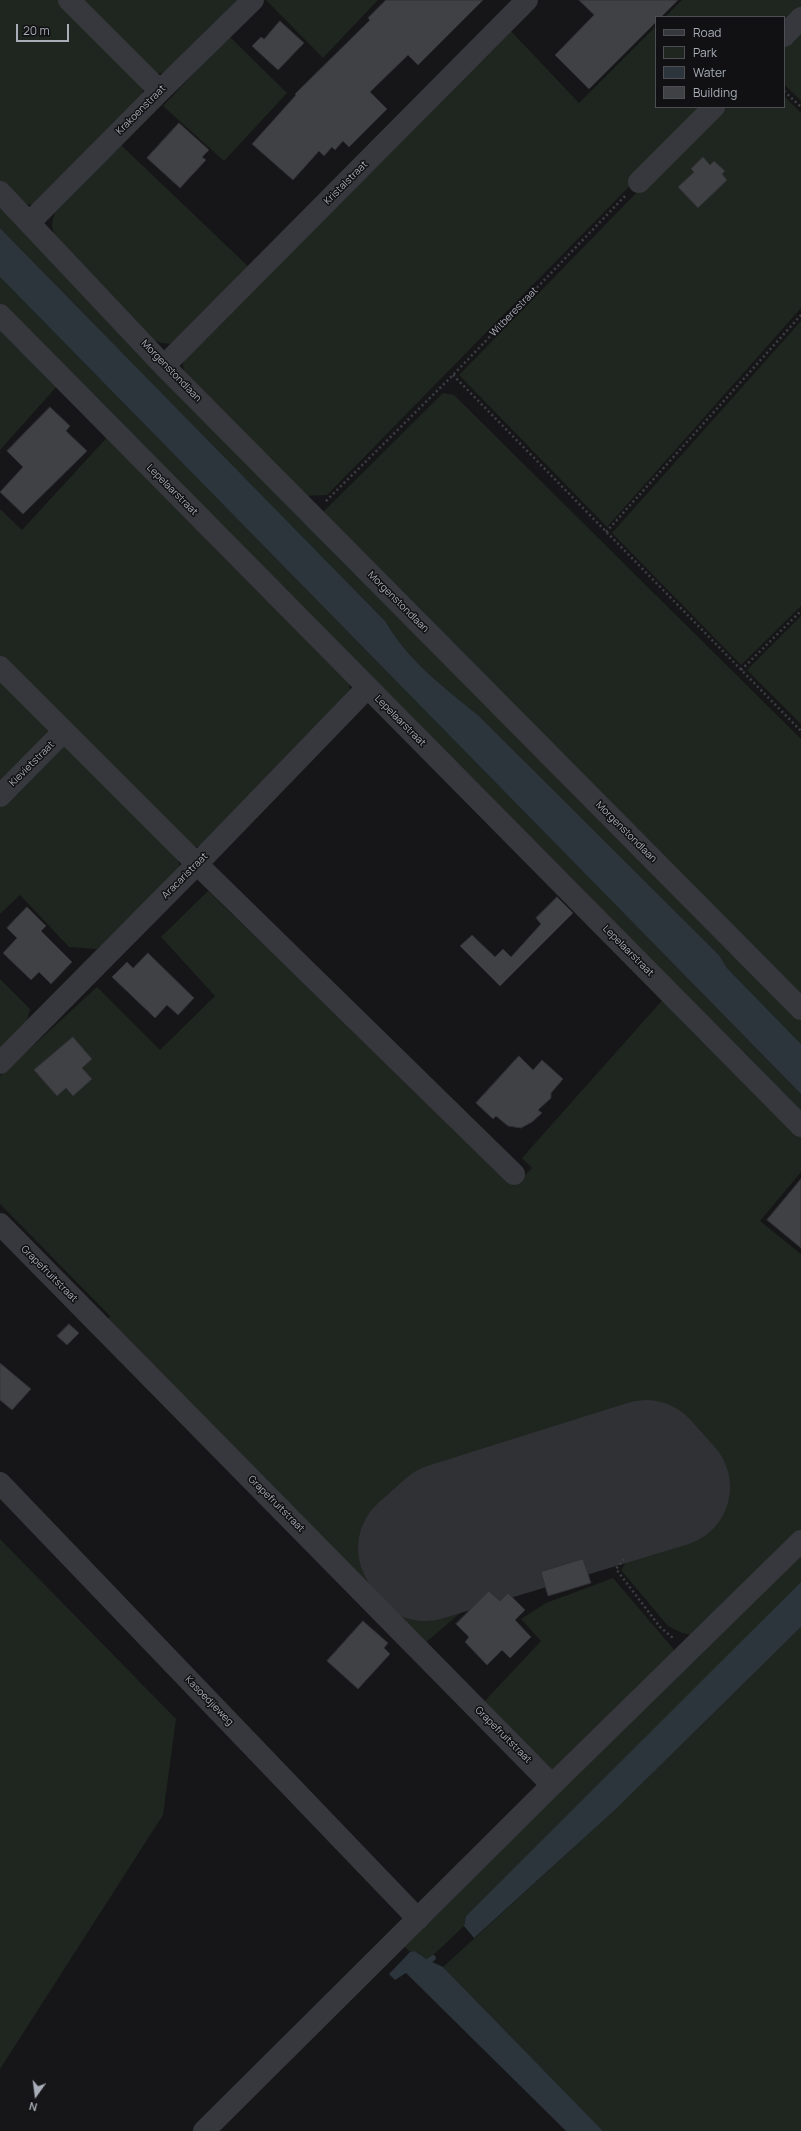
<!DOCTYPE html>
<html>
<head>
<meta charset="utf-8">
<style>
	body { margin:0 }
	#map { position:relative; width:801px; height:2131px; overflow:hidden; background:#161618; font-family:Manrope,sans-serif }
	canvas { display:block }
	.legend { position:absolute; left:655px; top:16px; width:130px; height:92px; box-sizing:border-box; background:#111113; border:1px solid #4d4f55; margin:0; padding:5px 7px; list-style:none; font-size:12px; color:#a8adb8 }
	.legend li { display:flex; align-items:center; gap:8px; height:20px }
	.legend b { width:20px; border:1px solid #4d4f55 }
	.north { position:absolute; left:16px; top:2075px; width:40px; height:40px; -webkit-text-stroke:3px #111113; paint-order:stroke; rotate:194deg; font-size:11px; font-weight:700; line-height:16px; text-align:center; color:#a8adb8 }
	.north::after { content:''; display:block; margin:auto; width:14px; height:18px; background:#a8adb8; clip-path:polygon(50% 0,100% 100%,50% 72%,0 100%) }
	.scale { position:absolute; left:16px; top:24px; width:53px; height:18px; box-sizing:border-box; border:2px solid #a8adb8; border-top:0; padding-left:5px; font-size:12px; line-height:14px; white-space:nowrap; color:#a8adb8; -webkit-text-stroke:3px #111113; paint-order:stroke }
</style>
</head>
<body>
<div id="map">
<canvas width="801" height="2131"></canvas>
<ul class="legend">
<li><b style="height:5px;background:#37383d"></b>Road</li>
<li><b style="height:11px;background:#1e261f"></b>Park</li>
<li><b style="height:11px;background:#2c353c"></b>Water</li>
<li><b style="height:11px;background:#404145"></b>Building</li>
</ul>
<div class="north">N</div>
<div class="scale">20 m</div>
</div>
<script>
const context = document.querySelector('canvas').getContext('2d');
context.lineJoin = 'round';
function paint(path, color) { context.fillStyle = color; context.fill(path, 'evenodd'); }
function trace(path, color, width, dash) { context.strokeStyle = color; context.lineWidth = width; context.lineCap = dash ? 'butt' : 'round'; context.setLineDash(dash || []); context.stroke(path); }
function write(font, color, halo, rows, align = 'center') {
  context.font = font + ' Manrope,sans-serif'; context.lineWidth = 3; context.setLineDash([]); context.textBaseline = 'middle'; context.strokeStyle = halo; context.fillStyle = color; for (const [text, x, y, turn = 0] of rows) {
    context.save(); context.translate(x, y); context.rotate((+turn || 0) * Math.PI / 180); context.textAlign = isNaN(turn) ? turn : align; if (halo) context.strokeText(text, 0, 0); context.fillText(text, 0, 0); context.restore();
  }
}
const green = new Path2D(`
	M0,0H58L139,82L143,90L142,99L40,204L24,205L0,182Z
	M78,0H244L165,73H157Z
	M266,0H378L323,58Z
	M682,0H801V11L784,28V17H665Z
	M801,25V101L784,84V42Z
	M656,26V107H707L327,495L301,496L184,375L183,364L187,352L510,30L579,103Z
	M229,36L287,93L224,161L163,106Z
	M784,96L801,113V308L607,527L459,375L720,107H784Z
	M121,145L253,271L173,344L161,343L152,339L60,242C50,229 50,224 57,208Z
	M0,207L801,1017V1044L727,968L719,955L479,716C445,688 408,661 386,622L0,228Z
	M0,277L801,1094V1117L0,306Z
	M801,321V606L741,665L612,533Z
	M0,323L59,384L0,450Z
	M443,393L454,395L801,739V1001L320,515Z
	M111,433L349,682L351,697L208,842L197,847L185,843L0,657V509L22,530Z
	M801,616V724L747,670Z
	M0,676L56,733L0,790Z
	M65,739L176,851L180,868L97,949L69,947L20,895L0,914V805Z
	M208,891L514,1186L532,1168L522,1158L666,996L801,1131V1172L760,1221L801,1254V1532L697,1636L682,1633L668,1626L621,1570L629,1558L599,1513L676,1490L646,1456L443,1520L411,1549L423,1567L470,1551L495,1583L424,1644L106,1324L110,1316L0,1204V1076L97,987L160,1050L215,996L161,937Z
	M0,979L30,1009L25,1029L0,1053Z
	M0,1539L176,1719L163,1815L0,2069Z
	M801,1549V1582L761,1624L466,1916L464,1926L428,1960L416,1951L410,1952L400,1942Z
	M613,1578L676,1652L550,1777L481,1705L541,1641L521,1619L546,1603Z
	M801,1627V2131H603L443,1967L616,1809Z`);
const water = new Path2D(`
	M0,228L386,622C408,661 445,688 479,716L719,955L727,968L801,1044V1094L0,277Z
	M801,1582V1627L616,1809L474,1938L464,1926L466,1916Z
	M415,1951L428,1960L443,1967L603,2131H566L406,1973L395,1980L389,1974L410,1952Z`);
const stream = new Path2D(`
	M424,1965L433,1958`);
const runway = new Path2D(`
	M646,1460L670,1487L425,1561L418,1548L446,1523Z`);
const building = new Path2D(`
	M386,0H483L418,65L408,55L370,92L387,109L349,147L343,141L335,150L332,147L324,156L319,151L293,180L252,144L296,95L295,94L370,20L368,18Z
	M579,0H678L661,17H656V22L589,89L555,55L594,15Z
	M280,21L304,43L278,70L252,46L261,37L264,39Z
	M179,123L209,150L202,157L206,160L180,188L147,158Z
	M703,157L710,165L714,161L725,171L722,174L727,180L698,208L678,187L694,172L691,169Z
	M50,407L70,426L66,431L87,451L23,514L0,492L23,467L7,451Z
	M557,897L573,913L500,986L460,946L472,935L495,957L503,949L511,957L541,924L536,918Z
	M27,907L46,926L41,931L72,962L51,984L39,972L31,980L3,953L17,938L7,928Z
	M148,953L194,998L178,1015L167,1005L155,1018L112,977L127,962L133,968Z
	M73,1037L92,1059L82,1068L92,1079L73,1096L66,1088L57,1096L34,1070Z
	M519,1056L533,1070L542,1060L563,1079L551,1093V1098L538,1110L542,1113L532,1122L521,1128L508,1126L496,1116L493,1119L476,1103Z
	M801,1179V1248L767,1220Z
	M69,1324L79,1333L67,1345L57,1336Z
	M0,1363L31,1389L12,1410L0,1400Z
	M583,1559L591,1583L548,1596L541,1572Z
	M489,1591L500,1601L508,1593L525,1610L515,1620L531,1637L510,1658L502,1650L487,1665L465,1642L469,1637L456,1624Z
	M363,1621L388,1643L384,1648L390,1654L358,1689L327,1661Z`);
const path = new Path2D(`
	M784,91L801,107
	M453,375L801,731
	M326,501L453,375L626,195
	M606,532L801,315
	M741,670L801,611
	M624,1559L616,1569L660,1627L673,1638`);
const minor = new Path2D(`
	M69,0L160,91
	M784,36L801,18
	M639,182L714,107
	M0,192L164,366L801,1009
	M30,222L160,91L253,0
	M0,315L801,1126
	M164,366L527,0
	M0,667L197,864L514,1174
	M0,796L63,732
	M0,1063L197,864L367,688
	M0,1224L552,1785
	M0,1483L418,1919
	M204,2131L552,1785L801,1541`);
const streetNames = [
	["Krakoenstraat",141,110,-45],
	["Kristalstraat",346,183,-45],
	["Witberestraat",514,312,-46],
	["Morgenstondlaan",171,371,46],
	["Lepelaarstraat",172,490,45],
	["Morgenstondlaan",398,602,45],
	["Lepelaarstraat",400,721,45],
	["Kievietstraat",32,764,-45],
	["Morgenstondlaan",626,832,45],
	["Aracaristraat",185,876,-45],
	["Lepelaarstraat",628,951,45],
	["Grapefruitstraat",49,1274,45],
	["Grapefruitstraat",276,1504,45],
	["Kasoedjieweg",209,1701,46],
	["Grapefruitstraat",503,1735,45]
];
paint(green, '#1e261f');
paint(water, '#2c353c');
trace(stream, '#2c353c', 5.5);
trace(runway, '#303135', 120);
paint(building, '#404145');
trace(building, '#303034', 1);
trace(path, '#3d3f44', 2.5, [2, 3]);
trace(minor, '#37383d', 22);
write('10px', '#a8adb8', '#111113', streetNames);
</script>
</body>
</html>
